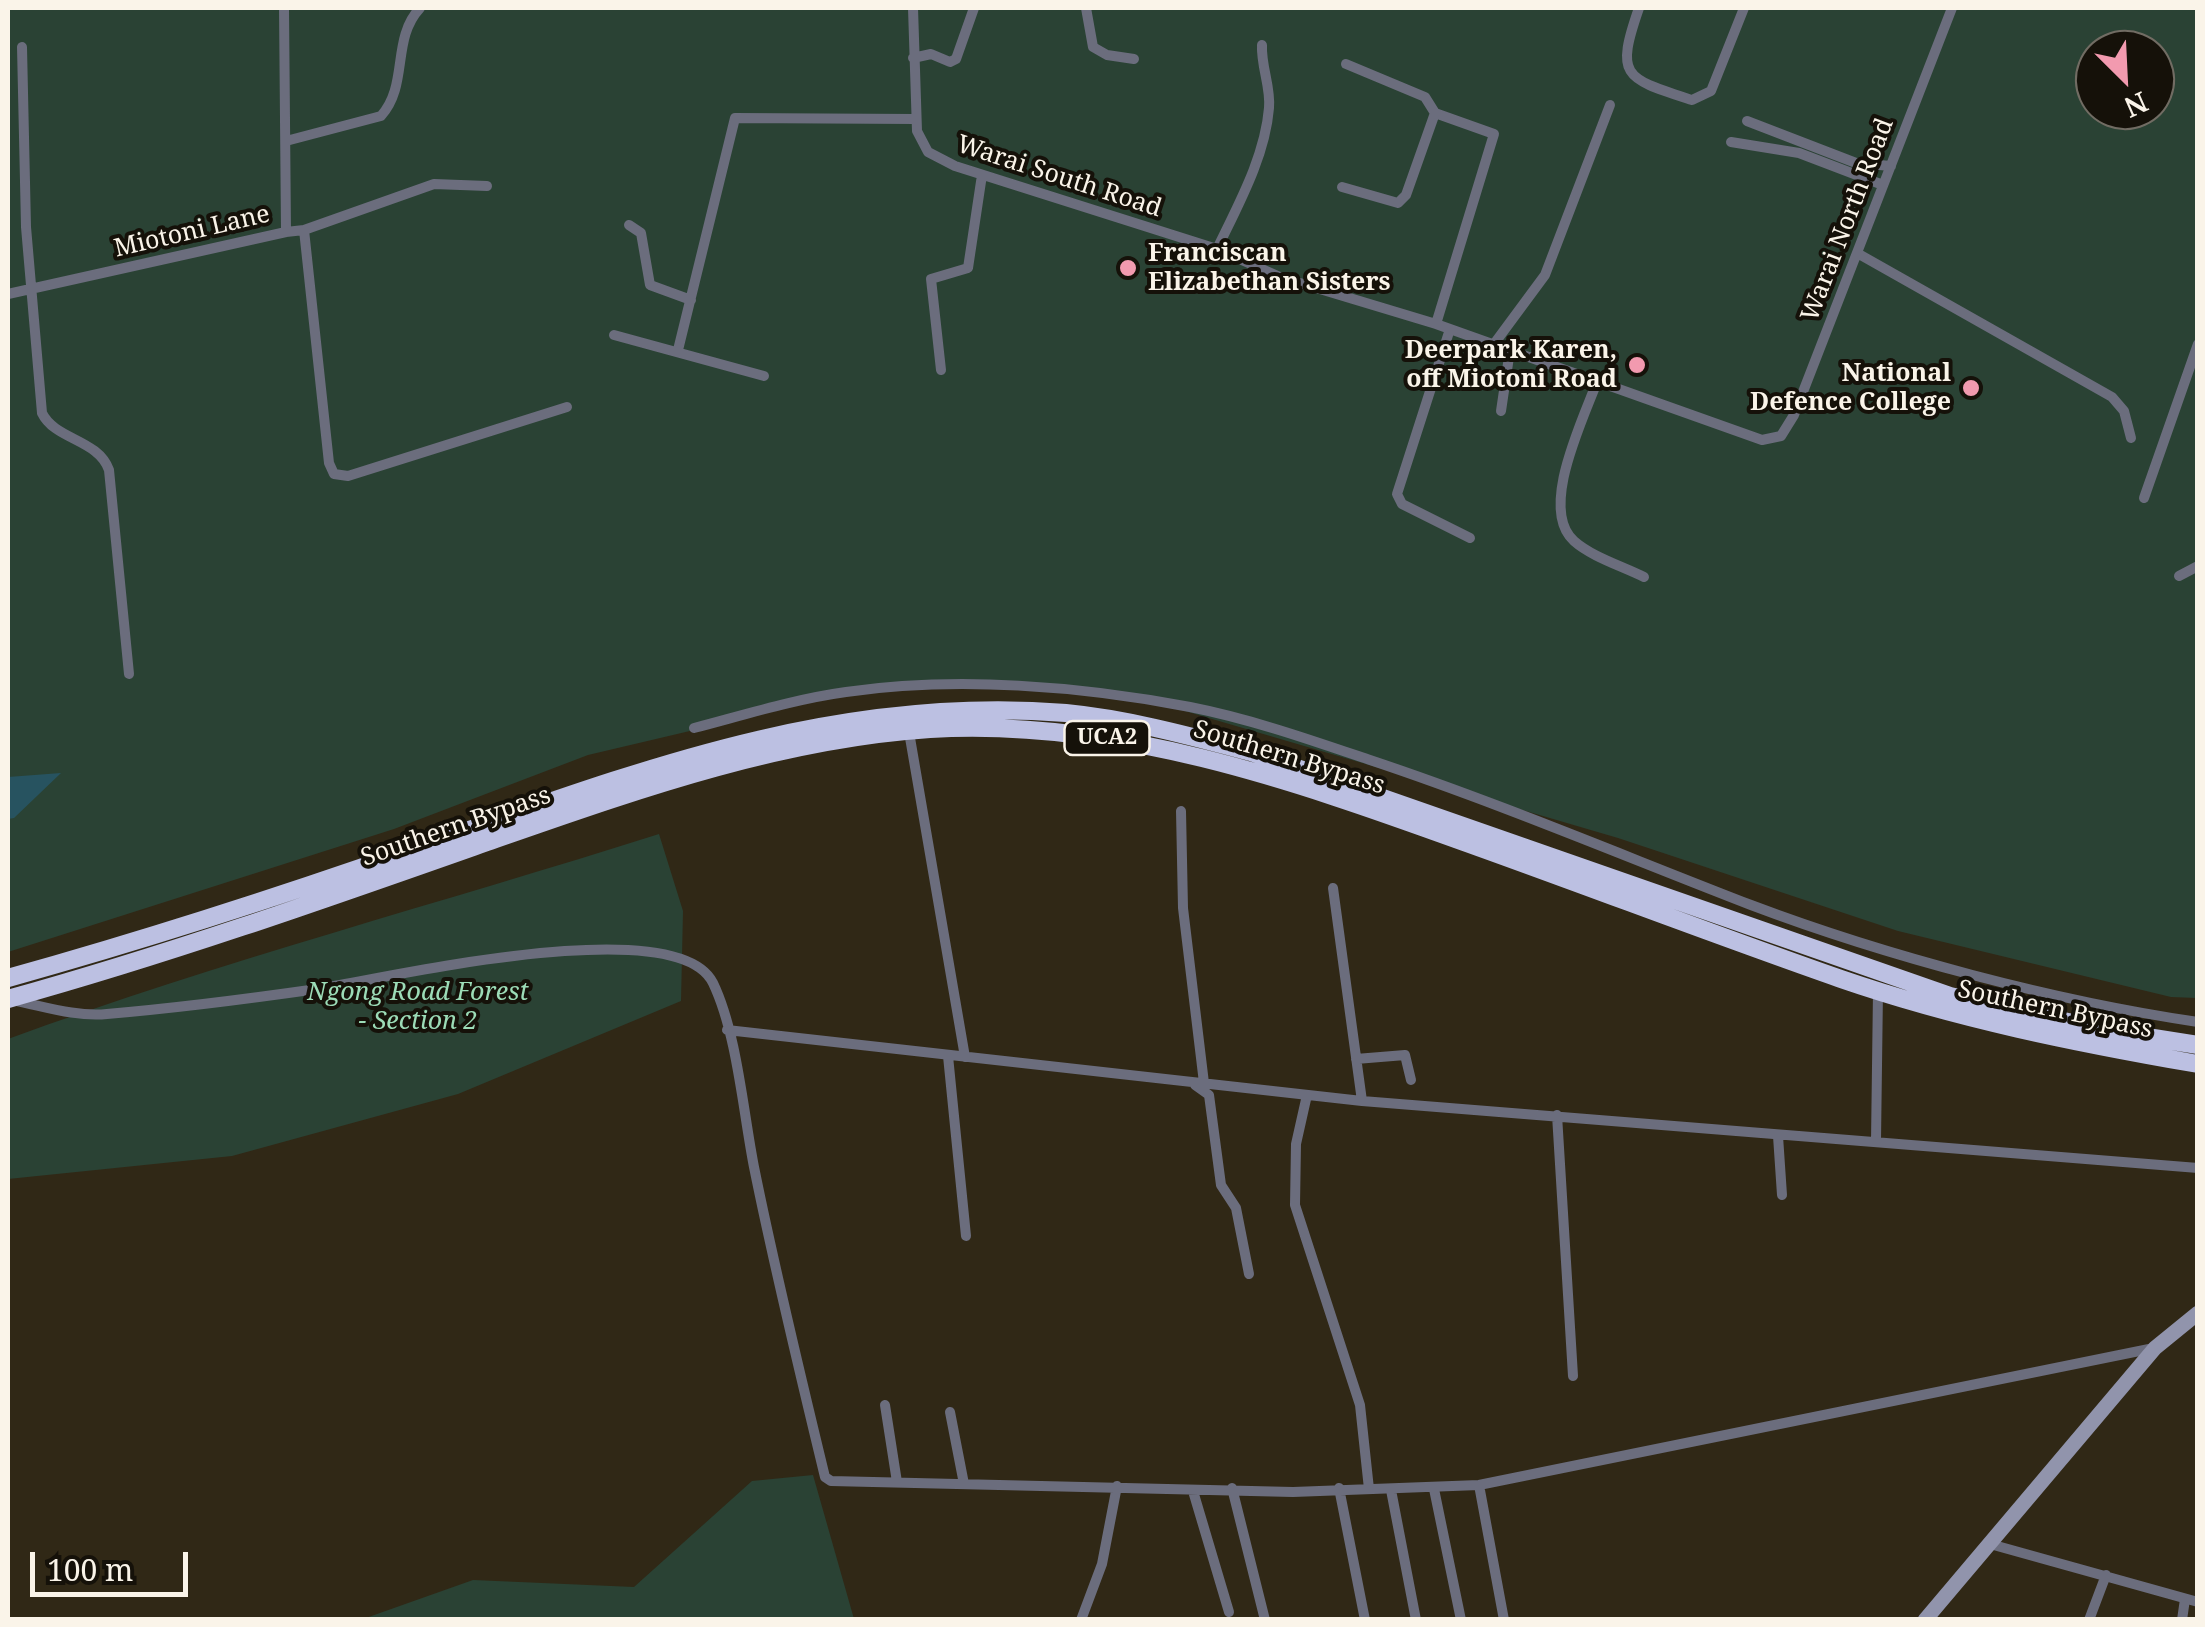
<!DOCTYPE html>
<html>
<head>
<meta charset="utf-8">
<style>
	body { margin:0 }
	#map { position:relative; width:2205px; height:1627px; overflow:hidden; background:#302816; font-family:"Noto Serif",serif }
	canvas { display:block }
	.frame { position:absolute; inset:0; border:10px solid #faf4e9; pointer-events:none }
	.north { position:absolute; left:2075px; top:30px; width:100px; height:100px; box-sizing:border-box; background:#151109; border:2px solid #716c63; border-radius:50%; rotate:156deg; font-size:28px; font-weight:700; line-height:40px; text-align:center; color:#faf4e9 }
	.north::after { content:''; display:block; margin:auto; width:35px; height:45px; background:#f29aaf; clip-path:polygon(50% 0,100% 100%,50% 72%,0 100%) }
	.scale { position:absolute; left:30px; top:1552px; width:158px; height:45px; box-sizing:border-box; border:5px solid #faf4e9; border-top:0; padding-left:12px; font-size:30px; line-height:35px; white-space:nowrap; color:#faf4e9; -webkit-text-stroke:8px #151109; paint-order:stroke }
</style>
</head>
<body>
<div id="map">
<canvas width="2205" height="1627"></canvas>
<div class="frame"></div>
<div class="north">N</div>
<div class="scale">100 m</div>
</div>
<script>
const context = document.querySelector('canvas').getContext('2d');
context.lineJoin = 'round';
function paint(path, color) { context.fillStyle = color; context.fill(path, 'evenodd'); }
function trace(path, color, width, dash) { context.strokeStyle = color; context.lineWidth = width; context.lineCap = dash ? 'butt' : 'round'; context.setLineDash(dash || []); context.stroke(path); }
function write(font, color, halo, rows, align = 'center') {
  context.font = font + ' "Noto Serif",serif'; context.lineWidth = 8; context.setLineDash([]); context.textBaseline = 'middle'; context.strokeStyle = halo; context.fillStyle = color; for (const [text, x, y, turn = 0] of rows) {
    context.save(); context.translate(x, y); context.rotate((+turn || 0) * Math.PI / 180); context.textAlign = isNaN(turn) ? turn : align; if (halo) context.strokeText(text, 0, 0); context.fillText(text, 0, 0); context.restore();
  }
}
const green = new Path2D(`
	M8,8H2197V998L2171,997L1898,931L1618,838L1144,699L1008,682L868,689L588,755L394,829L8,952ZM2095,50H2155V110H2095Z
	M659,834L683,911L681,1001L458,1094L232,1156L8,1179V1039C221,961 442,903 659,834Z
	M813,1475L854,1619H363L473,1580L634,1587L752,1481Z`);
const water = new Path2D(`
	M61,773L14,818L8,819V777Z`);
const minor = new Path2D(`
	M913,8L917,131L928,152L955,166L1217,249L1280,277L1436,324L1762,440L1781,436L1794,415L1952,8
	M1086,8L1093,47L1107,55L1134,59
	M1639,8C1615,77 1624,78 1692,100L1711,91L1744,8
	M22,47L26,227L42,413C55,440 98,439 109,470L129,674
	M913,58L931,54L950,62L956,59L974,8
	M1346,64L1425,97L1435,113L1494,134L1436,324
	M1747,121L1856,163L1891,166
	M286,141L381,116C409,85 391,39 420,8
	M1731,142L1799,153L1883,185
	M1342,187L1398,203L1406,195L1435,113
	M629,225L641,233L650,285L691,300
	M304,230L329,463L334,474L348,476L567,407
	M286,232L304,230L434,184L487,186
	M1217,249C1238,205 1265,157 1269,108C1271,87 1261,67 1262,45
	M1857,253L2112,397L2124,411L2131,438
	M8,294L286,232L284,8
	M1450,329L1397,494L1402,504L1470,538
	M614,335L764,376
	M1494,344L1545,275L1610,105
	M678,350L735,118L915,119
	M941,370L931,279L968,268L982,175
	M1598,379C1584,418 1538,509 1574,541C1592,557 1622,566 1644,577
	M1501,411L1510,350
	M2144,498L2198,344
	M2179,576L2198,566
	M694,728C744,715 795,699 846,692C956,676 1081,686 1190,707C1251,719 1311,740 1370,760C1499,803 1624,856 1751,905C1886,956 2055,1001 2198,1022
	M909,732L965,1057
	M1181,811L1183,908L1204,1083
	M1333,888L1362,1101
	M17,1001C46,1007 77,1017 107,1014C177,1008 247,999 317,989C383,979 677,909 713,983C737,1033 743,1111 754,1167C775,1271 800,1374 825,1477L831,1481L1293,1492L1479,1485L2154,1348
	M727,1030L1362,1101L2198,1168
	M948,1056L966,1236
	M1356,1059L1405,1055L1411,1080
	M1195,1085L1209,1095L1221,1185L1236,1208L1249,1274
	M1307,1095L1296,1144L1295,1205L1360,1405L1369,1489
	M1557,1115L1573,1376
	M1778,1136L1782,1195
	M1876,1141L1878,991
	M885,1405L897,1482
	M950,1412L964,1484
	M1479,1485L1504,1620
	M1232,1488L1265,1620
	M1339,1488L1365,1620
	M1434,1489L1461,1620
	M1391,1490L1416,1620
	M1193,1491L1229,1612
	M1990,1544L2198,1602
	M1081,1620L1102,1564L1117,1486
	M2089,1620L2106,1575
	M2182,1620L2185,1599`);
const secondary = new Path2D(`
	M1925,1620L2155,1348L2198,1313`);
const trunk = new Path2D(`
	M8,978C144,940 278,897 412,850C628,775 831,694 1066,713C1128,719 1190,736 1251,752L1950,996L2109,1031L2198,1045
	M8,999C170,954 328,898 487,842C631,792 777,739 930,729C1116,718 1292,780 1464,842C1590,887 1715,935 1841,979C1957,1019 2077,1043 2198,1064`);
const markers = [
	[1128,268,10,"#f29aaf"],
	[1637,365,10,"#f29aaf"],
	[1971,388,10,"#f29aaf"]
];
const shields = [
	[1107,738,85]
];
const shieldNames = [
	["UCA2",1107,738]
];
const streetNames = [
	["Warai South Road",1059,177,18],
	["Warai North Road",1848,220,-69],
	["Miotoni Lane",192,232,-13],
	["Southern Bypass",1289,758,17],
	["Southern Bypass",456,827,-19],
	["Southern Bypass",2055,1010,12]
];
const poiNames = [
	["Franciscan",1148,254,"left"],
	["Elizabethan Sisters",1148,283,"left"],
	["Deerpark Karen,",1617,351],
	["off Miotoni Road",1617,380],
	["National",1951,374],
	["Defence College",1951,403]
];
const parkNames = [
	["Ngong Road Forest",418,993],
	["- Section 2",418,1022]
];
paint(green, '#2a4234');
paint(water, '#275360');
trace(minor, '#6b6d7d', 10);
trace(secondary, '#9194ac', 15);
trace(trunk, '#bcc0e2', 18);
for (const [x, y, r, color] of markers) { const dot = new Path2D(); dot.arc(x, y, r, 0, 2 * Math.PI); context.fillStyle = color; context.fill(dot); trace(dot, '#151109', 4); }
for (const [x, y, w] of shields) { const box = new Path2D(); box.roundRect(x - w / 2, y - 17, w, 34, 8); context.fillStyle = '#151109'; context.fill(box); trace(box, '#faf4e9', 2.5); }
write('bold 22px', '#faf4e9', null, shieldNames);
write('25px', '#faf4e9', '#151109', streetNames);
write('bold 25px', '#faf4e9', '#151109', poiNames, 'right');
write('italic 25px', '#9cdcb7', '#151109', parkNames);
</script>
</body>
</html>
